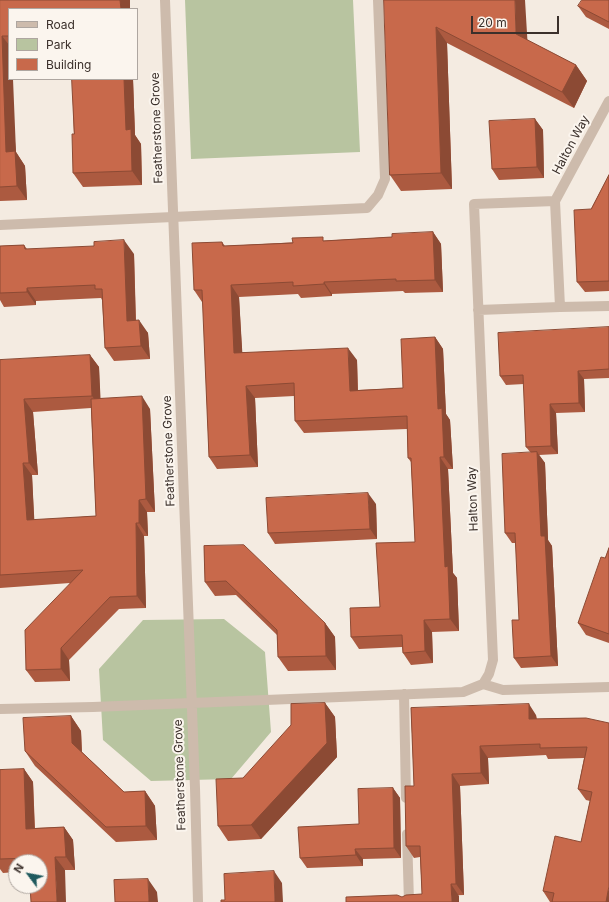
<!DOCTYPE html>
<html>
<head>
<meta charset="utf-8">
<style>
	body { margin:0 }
	#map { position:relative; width:609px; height:902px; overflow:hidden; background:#f4ebe1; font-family:Inter,sans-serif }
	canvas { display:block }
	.legend { position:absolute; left:8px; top:8px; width:130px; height:72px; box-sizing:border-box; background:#fbf5ee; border:1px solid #aea6a0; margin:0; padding:5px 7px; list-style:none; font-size:12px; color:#3b302b }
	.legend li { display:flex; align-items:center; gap:8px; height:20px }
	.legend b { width:20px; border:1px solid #aea6a0 }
	.north { position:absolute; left:8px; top:854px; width:40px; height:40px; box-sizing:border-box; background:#fbf5ee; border:1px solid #aea6a0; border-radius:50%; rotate:302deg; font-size:11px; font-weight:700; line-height:16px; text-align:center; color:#3b302b }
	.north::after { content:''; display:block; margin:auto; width:14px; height:18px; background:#1f5a5e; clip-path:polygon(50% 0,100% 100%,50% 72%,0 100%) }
	.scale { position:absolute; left:471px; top:16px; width:88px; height:18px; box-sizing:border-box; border:2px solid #3b302b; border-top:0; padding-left:5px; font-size:12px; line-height:14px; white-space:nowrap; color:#3b302b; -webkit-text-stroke:3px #fbf5ee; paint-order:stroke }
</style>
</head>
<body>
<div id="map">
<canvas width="609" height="902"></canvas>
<ul class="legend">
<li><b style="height:5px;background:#cdbbac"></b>Road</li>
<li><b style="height:11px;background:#b8c4a0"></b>Park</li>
<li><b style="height:11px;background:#c8694b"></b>Building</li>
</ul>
<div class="north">N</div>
<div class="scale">20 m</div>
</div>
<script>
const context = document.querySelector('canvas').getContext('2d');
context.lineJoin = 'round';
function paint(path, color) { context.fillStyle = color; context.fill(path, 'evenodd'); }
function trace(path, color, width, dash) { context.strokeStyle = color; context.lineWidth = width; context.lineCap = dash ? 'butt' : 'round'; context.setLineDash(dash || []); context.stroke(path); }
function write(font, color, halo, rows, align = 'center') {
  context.font = font + ' Inter,sans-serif'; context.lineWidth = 4; context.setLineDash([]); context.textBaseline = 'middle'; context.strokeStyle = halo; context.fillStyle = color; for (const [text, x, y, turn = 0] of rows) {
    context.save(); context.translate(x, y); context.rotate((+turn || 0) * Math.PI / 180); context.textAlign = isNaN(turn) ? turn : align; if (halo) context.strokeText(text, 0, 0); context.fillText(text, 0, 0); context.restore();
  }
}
const green = new Path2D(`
	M185,0H353L360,152L191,159Z
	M224,619L265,652L271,732L231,779L151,781L103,740L99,669L143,620Z`);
const street = new Path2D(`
	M165,0L195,788L198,902
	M0,225L367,208L378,195L385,179L378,0
	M560,307L609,306
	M478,310L560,307L555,201L609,101
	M483,684L489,674L493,660L474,204L555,201
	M404,694L406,798
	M0,709L93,707L463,692L483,684L503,690L609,687
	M407,834L409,902`);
const wall = new Path2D(`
	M0,0H130V9H9V79L16,152L25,166L27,200L0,201Z
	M384,0L527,40L576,65L587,81L574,108L447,43L452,189L401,191L390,175Z
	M609,0V29L586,17L578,6Z
	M72,79H133L135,135L141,144L142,185L83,187L73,173L74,134Z
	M535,119L543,130L544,178L499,180L492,169Z
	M609,175V291L585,292L577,282L591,209Z
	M433,232L441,244L443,292L405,293L403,291L332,294V296L301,298L298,294L239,297L242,352L357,360L358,390L403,388L435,337L443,349L446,414L450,420L453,469H448L453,573L457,578L459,631L432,632L433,663L411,665L403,653L402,647L359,649L351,637L380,607L415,542L411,462L408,458L407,429L304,433L295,421L294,396L255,398L258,467L217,469L209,457L203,302H202L194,290L222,242L225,246L392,237Z
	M24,245L27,249L134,254L136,320L148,333L150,359L114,361L105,348L102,300L101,298L36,301V305L4,307L0,300V246Z
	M609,327V378L584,379L585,412L556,413L558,454L539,455L545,463L548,540L552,546L558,666L521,668L514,658L519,620L516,543H512L505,533L531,453L526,447L524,384L506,385L500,376Z
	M90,355L99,367L100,398L150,409L155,512H147L148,536H144L146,608L119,609L69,660L70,681L35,682L26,670L70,583L0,588V360ZM91,408L96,516L34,520L32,475H38L33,412Z
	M376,504L377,539L275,544L268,533Z
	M204,546L325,623L335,637L336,670L288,671L278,657L277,635L236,595L215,596L205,582Z
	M609,548V643L586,635L578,623L605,558Z
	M325,703L335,717L337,757L261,839L228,841L218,826L243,778Z
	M411,708L536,715L537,719L586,718L609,902H550L543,891L581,842L590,801L586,800L578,789L584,758L548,759L546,755L488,758L489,784L460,786L464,895L402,897L422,894L420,857L414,858L406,846L414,786Z
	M71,716L81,731L82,752L124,792L145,791L155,806L157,840L116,842L35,766L25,751Z
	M24,769L33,782L35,828L64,827L73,840L75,870H65L40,862H16V872L3,873L0,869V770Z
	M393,788L400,798L401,858L363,859V866L307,868L300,858L359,824Z`);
const shadedWall = new Path2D(`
	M120,0H130V9H121Z
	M515,0H525L528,50L516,34Z
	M436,27L447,43L452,189L441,173Z
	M2,36L9,45V79H13L16,152L25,166L27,200L17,186L6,152Z
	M576,65L587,81L574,108L562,92Z
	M124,79H133L135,135L141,144L142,185L132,171L126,130Z
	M535,119L543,130L544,178L537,167Z
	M433,232L441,244L443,292L435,280Z
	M124,240L134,254L136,334L127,321Z
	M324,282L332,294V296L324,284Z
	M231,285L239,297L243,364L234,353Z
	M27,288L36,301V305L27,292Z
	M139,320L148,333L150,359L141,346Z
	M435,337L443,349L446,414L450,420L453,469L444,457L438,409Z
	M348,348L357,360L358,403L350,391Z
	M90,355L99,367L101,408L92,396Z
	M578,371L584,379L585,412L579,403Z
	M246,386L255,398L258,467L250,455Z
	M142,396L150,409L155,512L146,499Z
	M24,399L33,412L38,475L29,463Z
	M550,404L556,413L558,454L551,446Z
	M537,452L545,463L548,540L552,546L558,666L551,656L541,536Z
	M440,457L448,469L453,573L457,578L459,631L450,619L445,567Z
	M23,463L32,475L35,533L27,520Z
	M368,493L376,504L377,539L370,529Z
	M139,500L147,512L148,536L139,523Z
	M136,523L144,536L146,608L137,596Z
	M424,620L432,632L433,663L425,651Z
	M325,623L335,637L336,670L326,656Z
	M61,648L69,660L70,681L61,669Z
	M325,703L335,717L337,757L261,839L251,825Z
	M529,704L536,715L537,731L529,719Z
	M71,716L81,731L82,758L72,743Z
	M480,746L488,758L489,784L481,773Z
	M24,769L33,782L35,842L26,829Z
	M452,774L460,786L464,895L456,884Z
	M393,788L400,798L401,858L394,848Z
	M145,791L155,806L157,840L146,826Z
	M64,827L73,840L75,870L66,857Z
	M355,849L363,859V866L356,855Z
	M55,857L65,870L66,902H57Z
	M274,871L282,883L283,902H275Z
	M148,879L157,892L158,902H149Z
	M451,884L459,896V902H452Z
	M609,886V902H606Z`);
const building = new Path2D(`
	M0,0H120L121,9H9V36H2L6,152L15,151L17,186L0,187Z
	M384,0H515L516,34L576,65L562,92L436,27L441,173L390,175Z
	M582,0H609V22L578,6Z
	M72,79H124L126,130L131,129L132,171L73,173L72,134H74Z
	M535,119L537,167L492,169L489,121Z
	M609,175V281L577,282L574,210L591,209Z
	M433,232L435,280L396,281V279L324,282V284L293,286V282L231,285L234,353L348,348L350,391L403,388L401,339L435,337L438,409L442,408L444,457H440L445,567L448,566L450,619L424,620L425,651L403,653L402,635L351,637L350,608L380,607L376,543L415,542L411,458H408L407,416L295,421L294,383L246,386L250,455L209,457L202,290H194L192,243L222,242L223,246L293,243L292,238L323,237V241L392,237V234Z
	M124,240L127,321L139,320L141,346L105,348L102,289H95V285L27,288V292L0,293V246L24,245L25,249L94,246V242Z
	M609,327V369L578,371L579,403L550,404L551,446L526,447L523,375L500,376L498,333Z
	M90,355L92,396L24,399L29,463H23L27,520L96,516L91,399L142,396L146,499L139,500V523H136L137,596L110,597L61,648V669L26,670L25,630L83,570L0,575V360Z
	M537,452L541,536H545L551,656L514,658L512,620H519L515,533H505L502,454Z
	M368,493L370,529L268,533L266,498Z
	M244,545L325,623L326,656L278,657L277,630L226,581L205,582L204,546Z
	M609,548V634L578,623L601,557L605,558Z
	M325,703L327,743L251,825L218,826L216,779L243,778L291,725V704Z
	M529,704V719L586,718L609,723V886L606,902H552L554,893L543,891L555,836L581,842L592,792L578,789L587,747L540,748V744L480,746L481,773L452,774L456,884H451L452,902H346V897L397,895L402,897L406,895L422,894L420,846H406L405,786H414L411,708Z
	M71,716L72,743L124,792L145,791L146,826L106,827L25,751L23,718Z
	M24,769L26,829L64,827L66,857H55L57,902H31L30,886H40V862H29V858L0,859V770Z
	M393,788L394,848L355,849L356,855L300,858L298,827L359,824L358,789Z
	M274,871L275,902H221V900H225L224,874Z
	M148,879L149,902H115L114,880Z`);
const streetNames = [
	["Featherstone Grove",157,128,-92],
	["Halton Way",571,145,-62],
	["Featherstone Grove",169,451,-92],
	["Halton Way",473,499,-92],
	["Featherstone Grove",180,775,-92]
];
paint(green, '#b8c4a0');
trace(street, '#cdbbac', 10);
paint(wall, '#ac5a40');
paint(shadedWall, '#8c4a34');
paint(building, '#c8694b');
trace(building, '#8c4a34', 1);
write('12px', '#3b302b', '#fbf5ee', streetNames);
</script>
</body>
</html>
